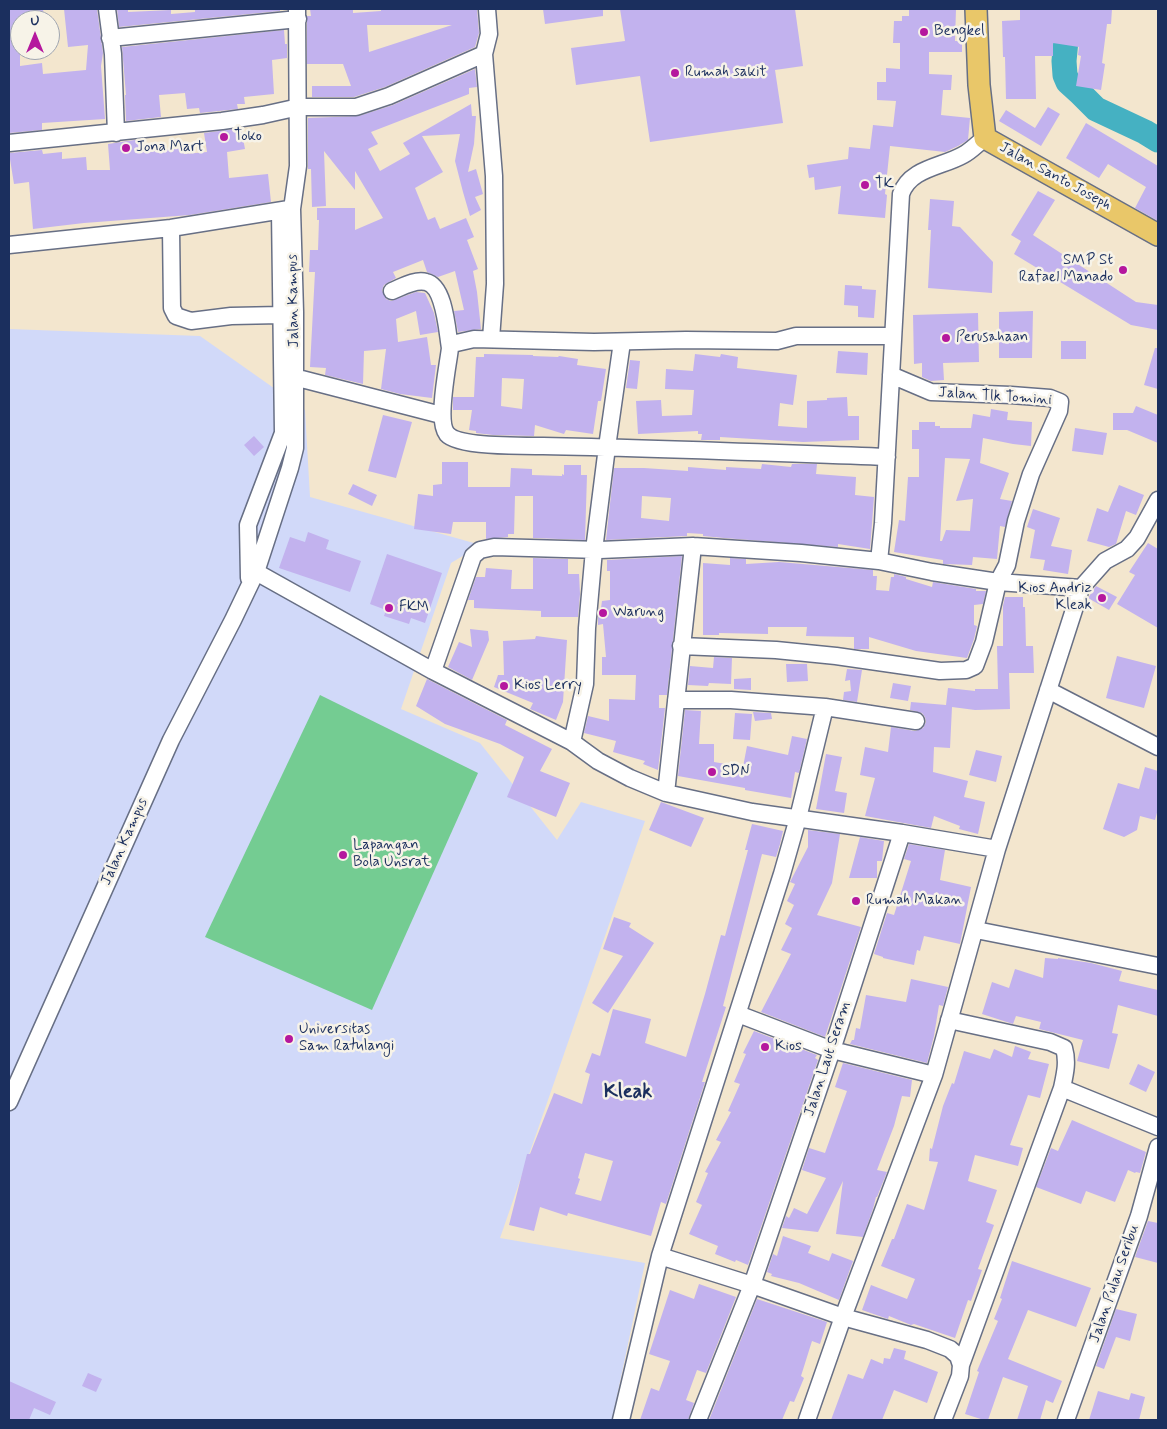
<!DOCTYPE html>
<html>
<head>
<meta charset="utf-8">
<style>
	body { margin:0 }
	#map { position:relative; width:1167px; height:1429px; overflow:hidden; background:#f3e6ce; font-family:Mynerve,sans-serif }
	canvas { display:block }
	.frame { position:absolute; inset:0; border:10px solid #1b2f5e; pointer-events:none }
	.north { position:absolute; left:10px; top:10px; width:50px; height:50px; box-sizing:border-box; background:#f7f3e8; border:1px solid #9fa5b1; border-radius:50%; rotate:0deg; font-size:14px; font-weight:700; line-height:20px; text-align:center; color:#1b2f5e }
	.north::after { content:''; display:block; margin:auto; width:18px; height:22px; background:#b5179e; clip-path:polygon(50% 0,100% 100%,50% 72%,0 100%) }
</style>
</head>
<body>
<div id="map">
<canvas width="1167" height="1429"></canvas>
<div class="frame"></div>
<div class="north">U</div>
</div>
<script>
const context = document.querySelector('canvas').getContext('2d');
context.lineJoin = 'round';
function paint(path, color) { context.fillStyle = color; context.fill(path, 'evenodd'); }
function trace(path, color, width, dash) { context.strokeStyle = color; context.lineWidth = width; context.lineCap = dash ? 'butt' : 'round'; context.setLineDash(dash || []); context.stroke(path); }
function write(font, color, halo, rows, align = 'center') {
  context.font = font + ' Mynerve,sans-serif'; context.lineWidth = 5; context.setLineDash([]); context.textBaseline = 'middle'; context.strokeStyle = halo; context.fillStyle = color; for (const [text, x, y, turn = 0] of rows) {
    context.save(); context.translate(x, y); context.rotate((+turn || 0) * Math.PI / 180); context.textAlign = isNaN(turn) ? turn : align; if (halo) context.strokeText(text, 0, 0); context.fillText(text, 0, 0); context.restore();
  }
}
const built = new Path2D(`
	M9,329L200,336L305,410L310,497L481,545L451,563L401,709L480,743L557,840L581,802L645,821L500,1238L645,1263L612,1420H9Z`);
const green = new Path2D(`
	M320,695L478,773L372,1010L205,937Z`);
const river = new Path2D(`
	M1069,9L1064,61L1065,75L1068,82L1079,92L1096,109L1145,132L1158,140`);
const building = new Path2D(`
	M9,9H43L44,20H20V66L42,63L43,74L86,70L88,45L68,47L64,9H97L103,53L101,66L105,119L42,123V130L9,133Z
	M117,9H128V12L171,10V14L195,12V10L208,9H280V11L119,27Z
	M310,9H353V13L381,11V9H477L479,33L475,47L385,87L354,97H312V86H351L343,64H307V16H311ZM367,25H452L369,52Z
	M543,9H603V16L545,24Z
	M620,9H795L803,66L775,70L783,123L650,142L640,76L576,85L571,48L625,41Z
	M909,9H956L955,41H962V52H929V74L952,75L951,90H943L941,115L970,118L968,140L958,146L945,152L890,146L885,194L887,195L885,218L838,214L841,186L815,190L814,177L809,178L807,165L848,159L849,147L870,149L873,125L893,127L896,101L877,100V82H886V68L900,69V43H893L894,21H902V16H909Z
	M1020,9H1112L1111,24H1107L1102,63L1105,64L1101,90L1076,86L1081,56L1078,55L1079,47L1053,43V56H1035L1036,99H1006L1005,57H1003L1002,21L1020,20Z
	M284,30L285,44H287V58L272,60L274,94L244,97L245,104H237L238,109L200,113L199,108L187,109L185,93L159,95L161,117L126,121L125,95H126L122,47Z
	M475,69L477,87L469,88V94L371,132L378,144L368,149L380,171L410,154L403,143L471,104L472,116H476L474,144L468,172L476,169L483,194L475,197L481,210L470,216L463,192L455,161L460,134L422,136L443,172L415,188L428,220L435,217L440,229L466,218L474,237L467,240L478,269L473,271L477,292L481,329L458,332L454,311L464,310L455,271L438,277L427,272L423,260L393,272L396,278L384,285L382,290L386,299L391,301L416,292L425,293L434,313L438,332L420,335L416,311L396,319L398,342L427,337L431,365H436L432,398L400,394L381,389L386,349L364,351L363,384L325,375L326,368L310,367L315,272H309L310,250H318L319,220H317V208H355V230L383,218L355,171V190L324,151L326,206L312,207L311,169H308V118L359,116L393,105Z
	M1048,107L1060,114L1041,146L999,121L1006,110L1035,128Z
	M1086,123L1158,166V221L1135,208L1146,187L1108,164L1099,178L1066,158Z
	M241,128L245,149L227,152L229,178L268,174L271,202L190,215L84,223L33,229L29,182L14,184L9,153L42,150L43,154L62,152V159L86,157L87,170H110L108,144L141,139L143,152L183,148L184,154L207,152L204,133Z
	M1038,191L1055,200L1033,235L1136,302L1158,305V330L1131,325L1014,254L1021,241L1011,235Z
	M930,199L954,201L952,226L960,227L993,262L992,293L928,288L931,230H928Z
	M845,285L862,286V289L876,290L874,318L858,317V306L844,305Z
	M1033,311L1032,358H999V312Z
	M978,313L979,362L943,363L944,380L931,381L922,377V363L914,364L913,315Z
	M1061,341H1086V359H1061Z
	M1155,348H1158V389L1144,385Z
	M838,351L868,353L867,375L836,373Z
	M484,354L533,355V356L558,357L559,356L578,359L577,365L606,369L601,401H598L593,434L566,430L564,434L535,425L534,436L493,435L476,433V431L469,430L472,410H453V397H474L476,357H484ZM502,378L524,379L522,409L501,406Z
	M695,354L720,357L721,354L738,357L737,368L797,375L793,405L780,403L778,426L807,428V401L827,400V398L847,397L848,416H859V440L803,442L720,437V440H701L702,434H698V431L638,434L636,401L661,400L662,416L692,415L694,390L665,389L666,369L693,371Z
	M630,360L640,361L637,389L626,388Z
	M1136,406L1158,415V443L1127,430H1113V413H1133Z
	M991,409L1008,412L1007,420L1032,422L1031,446L1013,444L983,438L980,463L1009,473L1000,499L1012,501L1005,527L1000,526L997,559L973,557L972,565L945,564H943V560L894,552L899,520L905,521L908,477H919V449H912V430H919V422H935V426H940V428H971L973,414L990,417ZM945,458L970,459L956,501L973,499L970,531L946,530L942,541H940Z
	M383,415L412,422L396,478L368,471Z
	M1075,428L1107,433L1103,455L1072,451Z
	M254,436L264,447L254,456L244,445Z
	M442,462H468V487H510L511,468L532,469V475L562,476V474L564,475V465H581V475H587L585,540L533,538V496H515L514,534H508V537L486,539V522H453L451,534L414,529L418,494L433,496V485L442,484Z
	M762,464L791,467L792,464H817L816,474L856,477L855,495L874,497L870,549L838,544V547L724,538L703,536V534L687,533V536L606,540L614,468H644L688,471V467L726,470V467L761,469ZM642,496L671,498L669,521L641,518Z
	M353,484L377,495L372,506L348,494Z
	M1119,485L1144,495L1136,515L1126,511L1116,544L1109,547L1087,541L1097,508L1108,512Z
	M1033,509L1060,518L1051,546L1072,550L1068,574L1043,570L1045,560L1030,558L1035,530L1027,527Z
	M308,532L329,540L326,549L361,561L350,592L279,568L290,537L305,542Z
	M1148,543L1158,549V628L1117,604L1135,575L1129,572Z
	M387,554L442,573L425,623L411,618L409,624L384,616L386,610L370,604Z
	M682,556L667,695H659V708H665L658,770L643,764L645,761L613,752L616,741L584,733L588,716L609,721V699L635,700L636,675H602V657H606L603,624L598,625V618L599,608H601L602,601L610,600V571H607V560Z
	M533,558L568,559V574H579L580,594L578,617H541V611L474,608V600H468L476,577H485L486,568L512,570L511,589H533Z
	M730,558L746,559V564L779,562L873,570V576H877L876,590L889,591L891,577H894V574L906,577V579L932,587L933,582L976,589V591H986L983,604L974,605V625L977,626L974,639L967,658L916,651L869,637V649H854V637L806,636L807,627H768V634L719,633V635H703V563L730,565Z
	M1096,586L1117,597L1109,610L1088,598Z
	M1005,597H1023V607H1025L1026,646H1033L1034,673H1009L1010,709L975,710L952,707L950,748L934,747L933,772L968,781L964,797L985,802L978,834L959,829L960,826L934,816L931,828L865,816L875,778L860,775L865,747L888,752L891,727L915,731L923,728L926,722L925,717L922,713L910,710L911,702L946,705L948,688L975,691V689H998L997,646H1003V606Z
	M470,629L488,631L489,640L472,680L448,667L459,642L472,647Z
	M536,636L567,640L563,702L556,720L530,709L533,703L494,687L498,675H504L503,641L535,639Z
	M1117,656L1156,666L1144,708L1106,698Z
	M714,657L732,658L731,684L709,683L708,686L688,685L690,666L713,668Z
	M786,664H807L808,681L787,682Z
	M847,669L862,670L857,702L843,700L844,692L851,691L850,680L845,681Z
	M751,678V690L734,689V679Z
	M427,679L507,720L505,725L552,749L540,771L570,783L556,817L507,797L524,757L500,744L445,724L416,706Z
	M893,683L911,686L908,701L890,698Z
	M685,710L701,711L699,744H714V762L743,767L747,746L788,755L792,736L807,739L799,773L795,772L791,798L745,790V788L678,776Z
	M753,712L771,713L772,719L755,721Z
	M735,713L752,714L750,740L733,739Z
	M976,750L1002,756L996,782L969,775Z
	M826,754L842,757L835,791L847,793L844,813L816,809Z
	M1145,767L1158,771V809L1155,820L1140,816L1137,830L1124,837L1103,829L1118,783L1139,789Z
	M661,802L704,818L691,847L649,830Z
	M752,824L783,831L780,844L776,857L762,854L723,1006L726,1007L702,1082H705L666,1204L661,1202L651,1236L568,1213L567,1216L540,1207L534,1231L509,1225L527,1154H530L554,1093L582,1104L590,1074L585,1072L592,1053L600,1056L613,1009L651,1019L645,1043L686,1057L705,994L721,935L725,936L748,850H745ZM585,1153L613,1161L601,1201L575,1194L580,1179L578,1178Z
	M808,830L840,834L832,883L817,915L861,927L825,1037L761,1012L791,954L781,950L792,928L785,924L794,905L787,901L795,884L790,882L808,847Z
	M860,837L884,841L882,861H877V878H849Z
	M909,844L945,850L940,880L971,887L960,944L924,936L920,951L917,950L914,965L883,958V957L874,954L887,913L894,915L911,861L904,859Z
	M614,917L631,923L629,927L654,943L608,1013L592,1003L623,956L603,949Z
	M1045,958L1058,959V958L1091,963L1122,971L1119,981L1158,990V1016L1118,1005L1112,1033L1118,1034L1109,1069L1077,1061L1083,1040L1039,1029L1041,1022L1016,1016L1013,1024L982,1014L992,982L1009,988L1015,969L1043,978Z
	M911,979L948,987L943,1006L939,1005L934,1036L927,1063L850,1044L852,1040H854L856,1028L860,1029L866,995L906,1002Z
	M754,1031L817,1055L815,1058L818,1060L748,1265L736,1260L735,1262L715,1254L718,1246L689,1234L702,1205L696,1202L708,1173L705,1172L721,1142L716,1140L731,1112L728,1111L740,1084L734,1082L746,1054L743,1053Z
	M1015,1046L1031,1052L1028,1059L1049,1064L1040,1098L1028,1095L1010,1145L1023,1148L1018,1166L975,1155L968,1181L997,1190L986,1222L994,1225L978,1269L982,1270L971,1301L968,1300L955,1338L914,1324L911,1325L889,1316L888,1319L862,1310L871,1285L907,1299L915,1279L881,1266L892,1239H894L907,1204L924,1210L938,1162L929,1161L930,1148L932,1149L943,1106L952,1083L954,1084L964,1051L990,1059L994,1049L1012,1057Z
	M843,1063L912,1080L910,1097L902,1096L894,1126L877,1170L887,1172L877,1197H876L873,1209L863,1237L836,1234L843,1181L818,1232L782,1228L786,1216L789,1218L794,1208L807,1214L826,1178L802,1170L809,1148L825,1153L847,1091L835,1087Z
	M1138,1064L1155,1072L1146,1092L1129,1084Z
	M1072,1120L1146,1152L1140,1173L1136,1172L1135,1173L1128,1170L1115,1202L1086,1191L1081,1204L1036,1187L1051,1148L1058,1151Z
	M1148,1221L1158,1223V1263L1135,1257Z
	M783,1236L811,1246L808,1253L829,1261L832,1253L853,1261L839,1300L799,1283L771,1276L772,1274L767,1272L773,1254L777,1256Z
	M1012,1261L1091,1288L1076,1327L1028,1310L1008,1359L1062,1381L1053,1403L1046,1400L1040,1420H1017L1028,1386L1003,1377L988,1420H984L965,1414L979,1372L977,1371L998,1321L994,1319L1002,1299L1000,1298Z
	M699,1284L736,1297L706,1373L697,1370L686,1400L694,1403L688,1420H640L651,1388L659,1391L670,1361L649,1354L670,1290L694,1299Z
	M757,1299L827,1322L820,1344L812,1341L801,1376L804,1378L794,1402L790,1401L782,1420H709Z
	M1116,1309L1137,1314L1130,1341L1116,1337L1104,1369L1096,1366Z
	M894,1348L906,1351L904,1359L938,1372L927,1403L894,1390L882,1420H831L848,1374L863,1379L871,1359L883,1364L884,1358L890,1359Z
	M88,1373L102,1379L96,1392L82,1386Z
	M9,1381L56,1402L50,1415L34,1408L29,1420H9Z
	M1098,1391L1129,1400L1131,1393L1145,1397L1139,1420H1089Z`);
const minor = new Path2D(`
	M107,9L113,54L116,133
	M487,9L489,34L484,54L494,176L495,284L491,339
	M110,38L298,19
	M985,138C978,143 971,151 963,155C942,167 910,168 901,194L883,523L879,561L932,572L998,582L1081,588
	M9,143L222,121L263,115L299,107H356L389,96L484,54
	M171,228L172,308L176,316L191,321L231,316L281,315
	M9,245L171,228L289,209
	M392,291C402,287 415,279 426,282C445,286 447,331 450,348
	M294,377L441,415
	M887,457C772,453 657,448 543,446C524,446 458,447 447,434C436,421 448,366 450,348L452,344L474,339L594,342L686,340L777,341L796,336H893
	M256,572L433,671L572,742L598,761L630,778L666,793L752,812L902,833L997,849
	M249,578L248,525L283,433L280,211
	M681,646L776,650L836,656L940,671L966,670L975,666L984,642L998,582L1007,565L1016,521L1031,474L1059,411L1060,402L1050,398L1011,395L931,392L891,375
	M433,671L473,556L480,550L494,547L600,550L693,546L801,553L879,561
	M1048,690L1158,747
	M676,700H731L825,707L916,721
	M572,742L585,684L587,628L594,550L607,447L622,342
	M666,793L693,546
	M976,930L1158,966
	M738,1014L832,1050L934,1075
	M949,1020L1050,1042L1064,1048C1068,1062 1065,1074 1062,1088L961,1365
	M1062,1088L1158,1127
	M9,1102L171,740L233,620L256,572L290,468L295,448V312L292,209L298,166L297,9
	M660,1256L752,1285L843,1317L927,1340L950,1349L958,1356L961,1365L960,1376L943,1420
	M621,1420L660,1256L782,874L798,818L825,707
	M698,1420L752,1285L832,1050L902,833
	M807,1420L843,1317L934,1075L997,849L1081,588L1105,561L1127,549L1137,538L1158,500
	M1066,1420L1139,1216L1158,1147`);
const major = new Path2D(`
	M976,9L979,85L985,138L1158,235`);
const markers = [
	[924,32,5,"#b5179e"],
	[675,73,5,"#b5179e"],
	[224,137,5,"#b5179e"],
	[126,148,5,"#b5179e"],
	[865,185,5,"#b5179e"],
	[1123,270,5,"#b5179e"],
	[946,338,5,"#b5179e"],
	[1102,598,5,"#b5179e"],
	[389,608,5,"#b5179e"],
	[603,613,5,"#b5179e"],
	[504,686,5,"#b5179e"],
	[712,772,5,"#b5179e"],
	[343,855,5,"#b5179e"],
	[856,901,5,"#b5179e"],
	[289,1039,5,"#b5179e"],
	[765,1047,5,"#b5179e"]
];
const poiNames = [
	["Bengkel",934,32],
	["Rumah sakit",685,73],
	["Toko",234,137],
	["Jona Mart",136,148],
	["TK",875,185],
	["SMP St",1113,261,"right"],
	["Rafael Manado",1113,278,"right"],
	["Perusahaan",956,338],
	["Kios Andriz",1092,589,"right"],
	["Kleak",1092,606,"right"],
	["FKM",399,608],
	["Warung",613,613],
	["Kios Lerry",514,686],
	["SDN",722,772],
	["Lapangan",353,846],
	["Bola Unsrat",353,863],
	["Rumah Makan",866,901],
	["Universitas",299,1030],
	["Sam Ratulangi",299,1047],
	["Kios",775,1047]
];
const streetNames = [
	["Jalan Santo Joseph",1055,177,29],
	["Jalan Kampus",294,301,-91],
	["Jalan Tlk Tomini",995,397,4],
	["Jalan Kampus",125,842,-66],
	["Jalan Laut Seram",828,1059,-72],
	["Jalan Pulau Seribu",1115,1284,-71]
];
const districtNames = [
	["Kleak",628,1093]
];
paint(built, '#d1d9f9');
paint(green, '#74cc92');
trace(river, '#45b1c2', 25);
paint(building, '#c2b2ee');
trace(minor, '#676f85', 19);
trace(major, '#676f85', 24);
trace(minor, '#fff', 16);
trace(major, '#e9c769', 21);
for (const [x, y, r, color] of markers) { const dot = new Path2D(); dot.arc(x, y, r, 0, 2 * Math.PI); context.fillStyle = color; context.fill(dot); trace(dot, '#f7f3e8', 2); }
write('15px', '#1b2f5e', '#f7f3e8', poiNames, 'left');
write('15px', '#1b2f5e', '#f7f3e8', streetNames);
write('bold 20px', '#1b2f5e', '#f7f3e8', districtNames);
</script>
</body>
</html>
